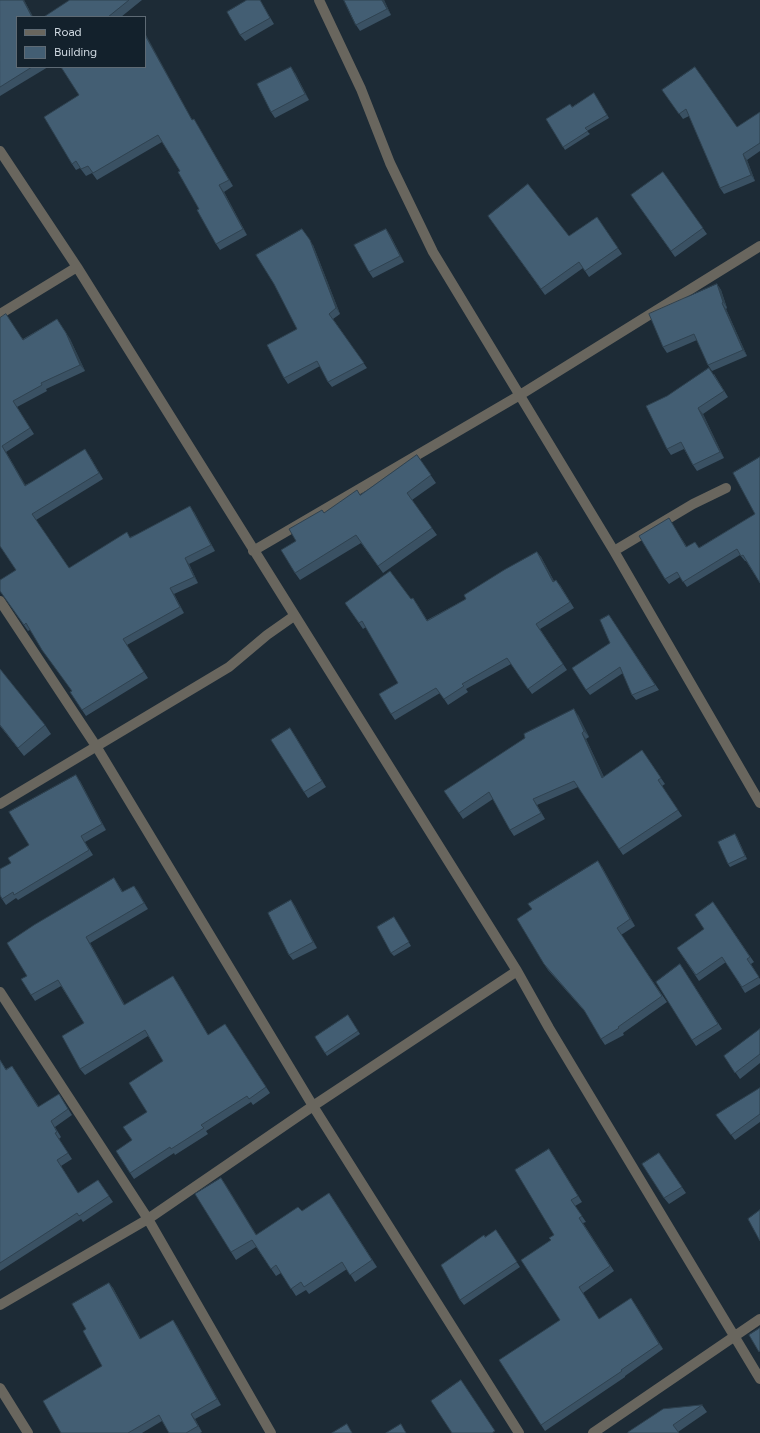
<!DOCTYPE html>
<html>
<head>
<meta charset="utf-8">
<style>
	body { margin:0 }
	#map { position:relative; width:760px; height:1433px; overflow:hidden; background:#1d2b36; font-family:Figtree,sans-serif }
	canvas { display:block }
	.legend { position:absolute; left:16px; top:16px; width:130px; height:52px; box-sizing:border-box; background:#13212c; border:1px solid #5e6a74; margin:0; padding:5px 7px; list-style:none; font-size:12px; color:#cfd8e0 }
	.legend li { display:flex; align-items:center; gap:8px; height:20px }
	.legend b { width:20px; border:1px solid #5e6a74 }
</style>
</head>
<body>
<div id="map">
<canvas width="760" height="1433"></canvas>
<ul class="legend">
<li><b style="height:5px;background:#69665e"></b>Road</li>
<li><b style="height:11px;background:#435e73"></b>Building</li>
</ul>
</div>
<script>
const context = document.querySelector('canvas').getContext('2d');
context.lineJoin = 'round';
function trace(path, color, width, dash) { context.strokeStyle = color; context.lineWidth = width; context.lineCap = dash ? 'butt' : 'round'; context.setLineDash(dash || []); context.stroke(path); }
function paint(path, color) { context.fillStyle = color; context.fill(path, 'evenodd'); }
const minor = new Path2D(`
	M319,0L361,89L390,163L433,252L614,551L760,803
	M0,151L77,267L517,971L549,1028L760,1379
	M0,314L77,267
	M253,551L520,395L760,246
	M614,551L693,504L726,488
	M0,601L96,746L313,1106L519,1433
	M0,804L229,667L267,635L294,616
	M0,992L148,1219L271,1433
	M0,1305L148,1219L313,1106L517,971
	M0,1388L28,1433
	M593,1433L760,1319`);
const wall = new Path2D(`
	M0,0H24L33,17H17V67H48L0,96Z
	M70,0H142L121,17H44Z
	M247,0H260L274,24L245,41L240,35Z
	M384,0L391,15L360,31L356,25Z
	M295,73L309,100L275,118L271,112Z
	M662,90L737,127L760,112V151L747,160L755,181L724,194L720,188L689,116L683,119Z
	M594,93L609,118L587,131L590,134L565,150L546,119L572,107Z
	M79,95L192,120L198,126L233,186L224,192L247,235L220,250L216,244L180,171L162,142L97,180L92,173L86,176L80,168L76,170L72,164Z
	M663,172L707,234L675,257L631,195Z
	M488,216L569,236L597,217L622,254L589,277L583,268L545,295Z
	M386,229L390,235L404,262L373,278L369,272Z
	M313,245L340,314L333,319L367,368L332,387L328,382L320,366L288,384L284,378L297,329Z
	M717,284L721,290L727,308L726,309L747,356L712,371L708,365L697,340L667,353L663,347Z
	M0,318L23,339L57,319L70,339L85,371L46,389L47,391L17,407L34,434L6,452L25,485L89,455L103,479L36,520L69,568L130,537L194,512L215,551L189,564L198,583L174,594L184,613L127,645L148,678L86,716L82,710L72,691L30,630L28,631L0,591L16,570L0,546Z
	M714,374L728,397L703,414L724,458L697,471L693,465L684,449L671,455L667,449Z
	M417,455L436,483L412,500L437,535L383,573L361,543L300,580L295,573L296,541L324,513L360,495Z
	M760,457V583L746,561H745L740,555L687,587L680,577L669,584L665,579L672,524L687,547H700L755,514Z
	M537,552L541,557L554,581L560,585L574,608L540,629L567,670L532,694L511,664L466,689L468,692L448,705L440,693L395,720L391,714L398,683L366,627L363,629L345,603L411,599L417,604L427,620L466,599Z
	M609,615L659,690L636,700L632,695L623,673L590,695L586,690L610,643Z
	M0,669L45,725L51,734L24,756L0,726Z
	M578,715L589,737L586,739L604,777L642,750L665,784L662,786L682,816L623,855L578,787L537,805L545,819L514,836L510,830L493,799L463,819L444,791Z
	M294,734L326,787L308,798L304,792Z
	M80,781L106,830L85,842L93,855L18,900L16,898L6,905L2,899L11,863L29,845Z
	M735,834L737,837L747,859L730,867L728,864Z
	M602,867L635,926L621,935L667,1002L623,1033L624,1035L605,1045L601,1039L587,1014L548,970L544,964Z
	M114,878L123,892L134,886L148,909L90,943L125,1005L177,982L208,1035L225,1024L270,1093L253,1105L251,1102L206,1131L208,1134L175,1155L174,1153L134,1179L130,1173L132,1140L147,1112L163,1061L148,1036L85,1075L80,1069L84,1023L61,986L35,1001L31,995L27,976Z
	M291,900L295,906L317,948L293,960L289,955Z
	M713,902L754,962L751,964L760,979V984L745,993L726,962L699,981L677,948L704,929Z
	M394,917L411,946L394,956L391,953Z
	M680,964L722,1029L696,1046L692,1040Z
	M348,1015L360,1034L327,1056L315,1037Z
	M760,1029V1063L740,1079L724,1056Z
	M0,1060L6,1069L12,1066L39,1107L59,1094L72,1115L55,1127L61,1137L59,1139L72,1159L61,1166L78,1193L98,1180L113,1202L83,1222L81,1219L0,1271Z
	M760,1088V1122L735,1140L716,1115Z
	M659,1153L686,1193L669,1204L664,1198Z
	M553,1155L582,1202L575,1206L586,1222L583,1223L614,1271L583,1293L599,1319L635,1304L663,1349L625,1376V1377L545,1431L541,1425L560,1320L551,1240L554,1235Z
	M221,1178L256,1235L302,1211L329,1193L377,1267L355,1282L347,1269L309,1294L306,1290L296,1296L281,1273L276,1276L256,1247L236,1260L231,1252Z
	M496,1230L520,1267L464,1305L460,1300L485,1237Z
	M109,1283L113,1288L141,1339L173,1320L177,1326L221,1405L195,1419L202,1432L200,1433H169L162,1421L142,1433H61L102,1366L86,1329Z
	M702,1405L707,1412L678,1432L628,1433Z`);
const shadedWall = new Path2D(`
	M23,0H24L33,17H32Z
	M382,0H384L391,15L387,9Z
	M145,33L196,127L192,120L145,35Z
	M291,67L295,73L309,100L305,94Z
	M194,119L198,126L233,186L229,180Z
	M743,154L747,160L755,181L751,175Z
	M219,185L224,192L247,235L243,229Z
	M302,229L313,245L340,314L336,308Z
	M386,229L390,235L404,262L400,256Z
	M717,284L721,290L727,308L723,302Z
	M722,303L726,309L747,356L743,350Z
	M57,319L70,339L85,371L80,365Z
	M698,408L703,414L724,458L720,452Z
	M2,446L6,452L29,491L25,486Z
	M85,449L89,455L103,479L99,473Z
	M190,506L194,512L215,551L211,545Z
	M537,552L541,557L557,587L553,582Z
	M185,558L189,564L198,583L194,577Z
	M170,588L174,594L184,613L180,607Z
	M574,709L578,715L589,737L584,731Z
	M290,728L294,734L326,787L322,781Z
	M582,733L586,739L607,784L602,778Z
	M76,775L80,781L106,830L102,824Z
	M533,799L537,805L545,819L541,813Z
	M735,834L737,837L747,859L745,856Z
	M598,861L602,867L635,926L630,919Z
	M134,886L138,891L148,909L144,903Z
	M291,900L295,906L317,948L313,942Z
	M86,937L90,943L128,1011L124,1005Z
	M173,976L177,982L212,1041L208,1035Z
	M549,1149L553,1155L582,1202L578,1196Z
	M221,1178L226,1185L261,1242L256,1235Z
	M329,1193L334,1200L377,1267L372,1260Z
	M109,1283L113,1288L144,1345L140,1339Z
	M631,1298L635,1304L663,1349L659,1344Z
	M173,1320L177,1326L221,1405L217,1399Z
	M191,1414L195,1419L202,1432L198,1426Z`);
const building = new Path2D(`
	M0,0H23L32,17H17V67H32L0,87Z
	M70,0H129L108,17H44Z
	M247,0H260L270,18L240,35L227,12Z
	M344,0H382L387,9L356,25Z
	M145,35L192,120L194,119L229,180L219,185L243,229L216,244L197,210L199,209L178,172L180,171L158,135L93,173L88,166L81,169L76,161L72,164L44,117L79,95L61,67H145Z
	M291,67L305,94L271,112L257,84Z
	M695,67L737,127L760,112V143L743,154L751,175L720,188L686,109L679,114L662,90Z
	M594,93L607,115L585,128L588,131L563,147L546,119L570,104L572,107Z
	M663,172L703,228L671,251L631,195Z
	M528,184L569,236L597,217L618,248L585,271L579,262L541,289L488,216Z
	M302,229L310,240L336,308L329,314L364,363L328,382L317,361L284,378L267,345L297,329L274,284L256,255Z
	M386,229L400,256L369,272L354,245Z
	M717,284L723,302L722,303L743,350L708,365L694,334L663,347L649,314Z
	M6,314L23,340L57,319L66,333L80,365L41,383L42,385L13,401L30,428L2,446L25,486L85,449L99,473L32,514L69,568L127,532L130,538L190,506L211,545L185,558L194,577L170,588L180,607L123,639L144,672L82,710L70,692L72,691L42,650L26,623L24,625L0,591V580L16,570L0,546V318Z
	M709,368L724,391L698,408L720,452L693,465L681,442L667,449L646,406L667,396Z
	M417,455L431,475L407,493L432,528L378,566L356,535L295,573L281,550L296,541L289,529L322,510L324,513L357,490L360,495Z
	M760,457V583L743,555L741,556L737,549L683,582L677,572L665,579L639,536L669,518L686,547L695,542L699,548L755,514L733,473Z
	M537,552L553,582L556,580L570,602L536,624L563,664L528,689L507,658L462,684L464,686L444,699L436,688L391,714L379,694L398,683L362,621L359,623L345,603L390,571L411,599L413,598L427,621L466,599L464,595L504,570Z
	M609,615L655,685L632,695L620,667L586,690L572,668L610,643L600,620Z
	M0,669L45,725L18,748L0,725Z
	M574,709L584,731L582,733L602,778L642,750L661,778L658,780L678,810L619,849L574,781L533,799L541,813L510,830L489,792L459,813L444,791L525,738L524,734Z
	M290,728L322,781L304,792L271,740Z
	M76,775L102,824L81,836L89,850L14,895L13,892L2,899L0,895V869L11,863L8,858L29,845L9,812Z
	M735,834L745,856L728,864L718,842Z
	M598,861L630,919L617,928L662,996L618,1027L619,1028L601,1039L584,1010L544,964L517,919L532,909L528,904Z
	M114,878L122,892L134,886L144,903L86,937L124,1005L173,976L208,1035L225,1024L266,1087L249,1099L247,1096L201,1125L204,1128L171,1149L170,1147L130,1173L116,1151L132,1140L123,1127L147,1112L129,1083L163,1061L145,1030L80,1069L62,1036L84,1023L58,980L31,995L21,979L27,976L7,943L34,925Z
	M291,900L313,942L289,955L268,913Z
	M713,902L750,957L747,959L759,977L742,987L722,957L696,975L677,948L704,929L695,915Z
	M394,917L409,942L391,953L377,927Z
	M680,964L718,1024L692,1040L656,982Z
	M348,1015L358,1031L325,1053L315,1037Z
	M760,1029V1054L735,1073L724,1056Z
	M0,1060L6,1070L12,1066L38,1107L59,1094L68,1109L51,1121L57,1132L55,1133L68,1153L57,1160L78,1193L98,1180L109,1196L79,1216L77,1213L0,1263Z
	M760,1088V1114L731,1135L716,1115Z
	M549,1149L578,1196L571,1200L582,1216L579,1218L610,1266L579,1287L599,1319L631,1298L659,1344L621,1370L622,1371L541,1425L499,1360L560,1320L521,1260L551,1240L549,1238L554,1235L515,1170Z
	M659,1153L682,1187L664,1198L642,1164Z
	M221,1178L256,1235L298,1207L302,1211L329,1193L372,1260L350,1275L342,1262L304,1287L301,1282L291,1289L276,1265L271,1269L252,1240L231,1252L195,1194Z
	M760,1210V1241L748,1219Z
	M496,1230L517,1262L460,1300L441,1265L484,1235L485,1237Z
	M109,1283L140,1339L173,1320L217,1399L191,1414L198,1426L186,1433H169L159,1415L128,1433H61L43,1401L102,1366L83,1331L86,1329L72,1304Z
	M760,1328V1351L759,1352L749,1335Z
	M461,1380L495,1431L493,1432V1433H452L431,1401Z
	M702,1405L673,1425L679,1433H628V1432L663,1409Z
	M347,1424L352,1433H332Z
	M401,1424L406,1433H386Z`);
trace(minor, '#69665e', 10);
paint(wall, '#3a5163');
paint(shadedWall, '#2f4250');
paint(building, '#435e73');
trace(building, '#2f4250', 1);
</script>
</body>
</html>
